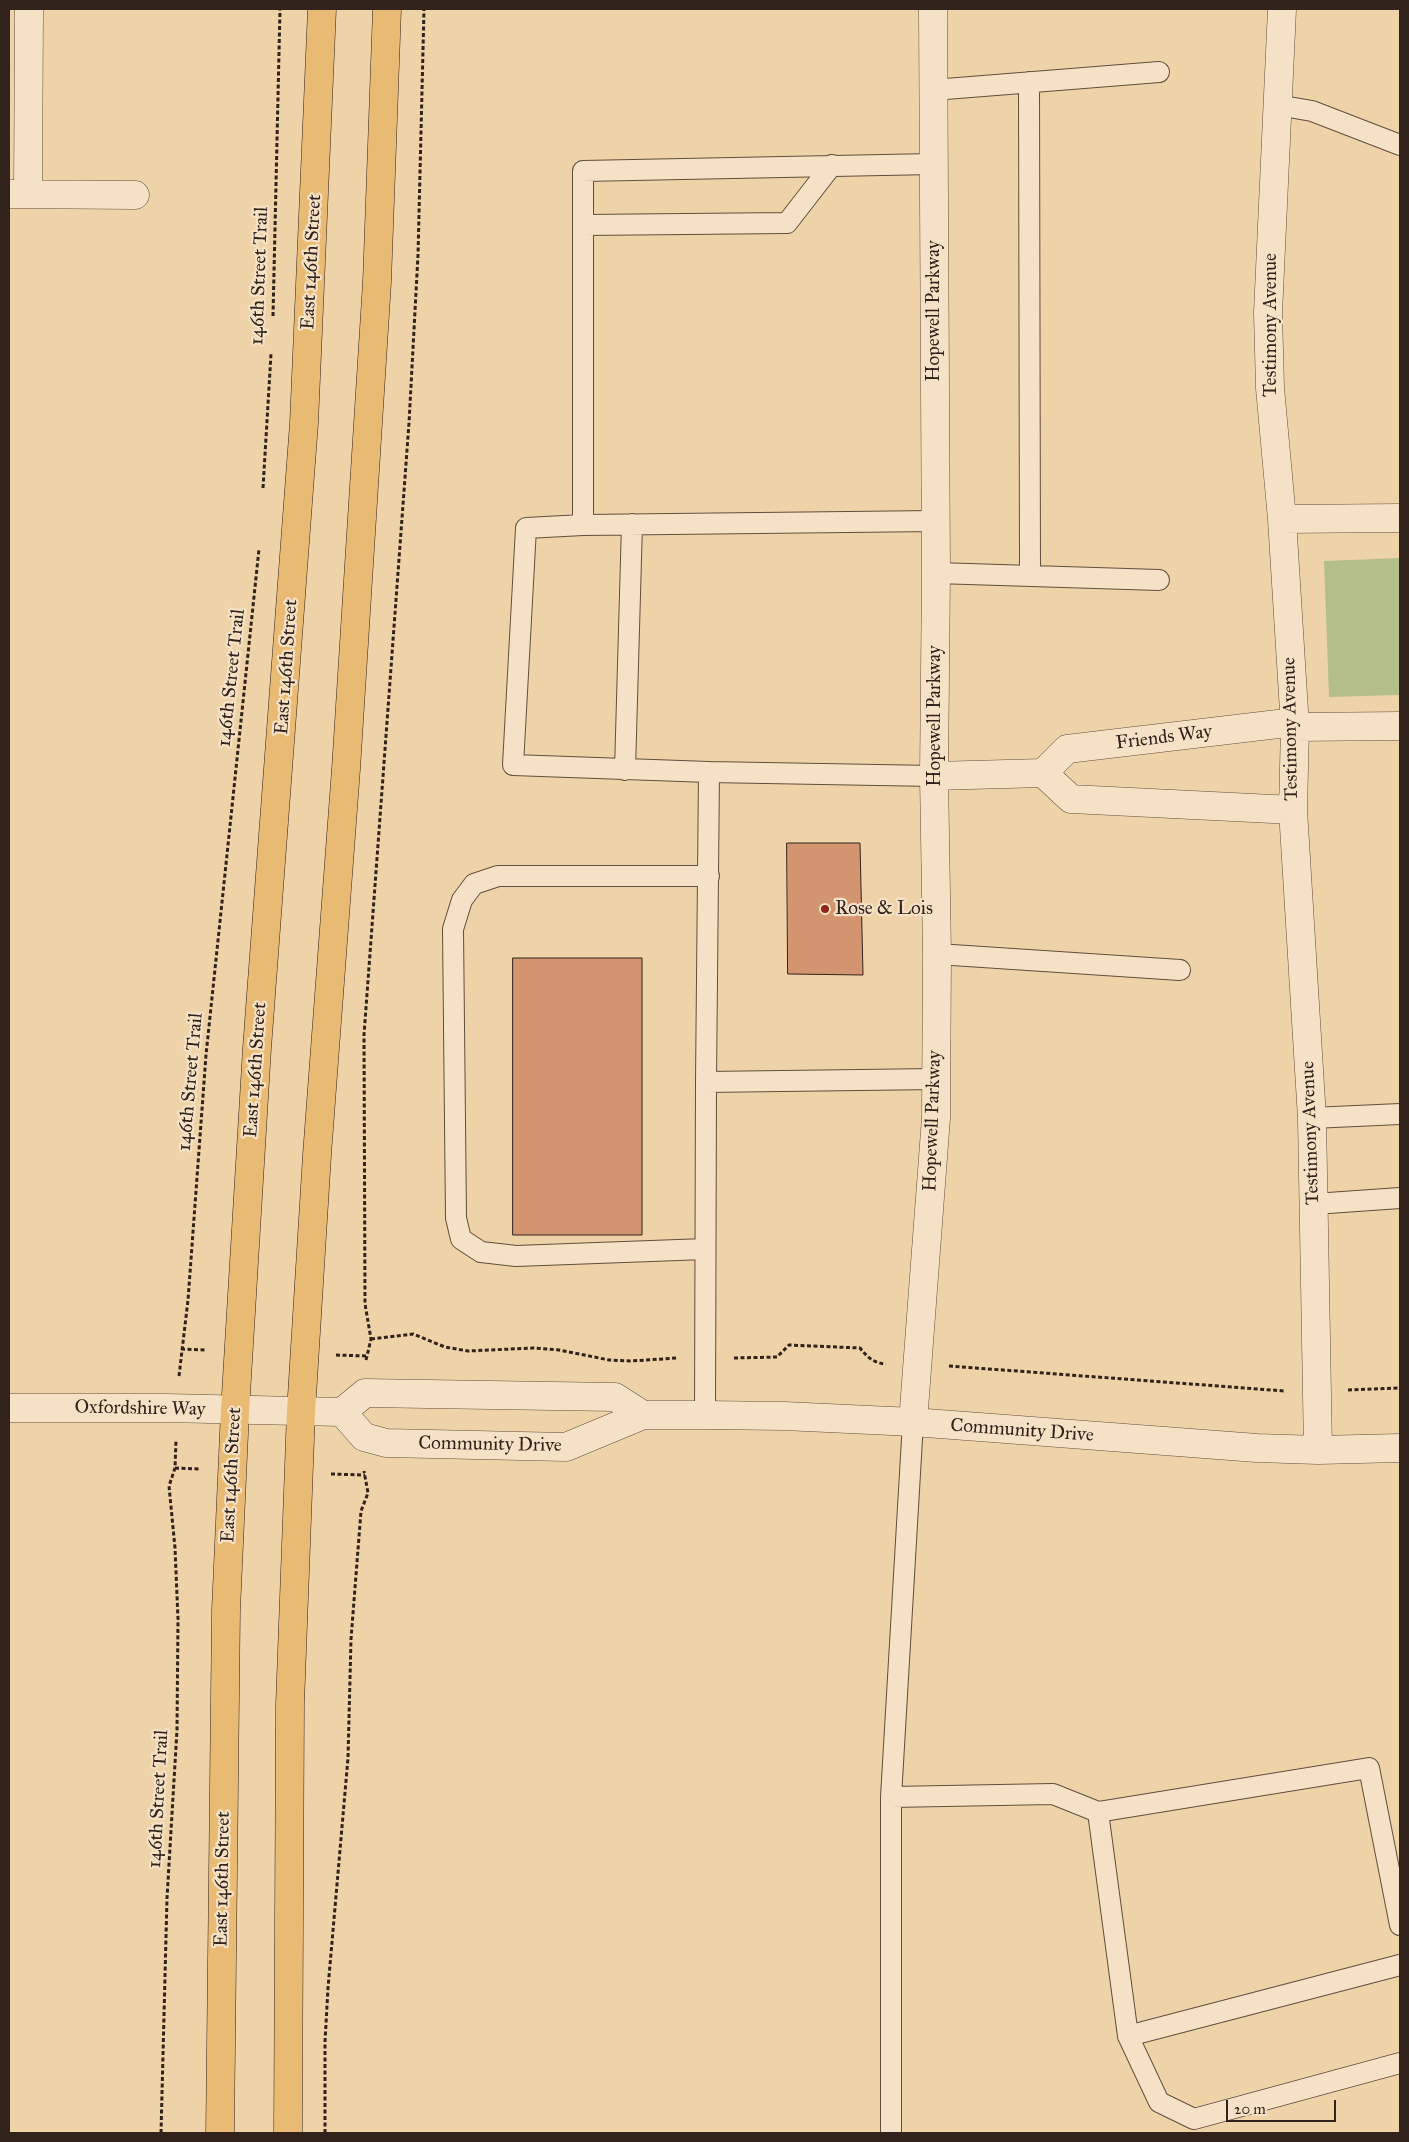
<!DOCTYPE html>
<html>
<head>
<meta charset="utf-8">
<style>
	body { margin:0 }
	#map { position:relative; width:1409px; height:2142px; overflow:hidden; background:#efd3a8; font-family:"IM FELL Great Primer",serif }
	canvas { display:block }
	.frame { position:absolute; inset:0; border:10px solid #31221b; pointer-events:none }
	.scale { position:absolute; left:1226px; top:2100px; width:110px; height:22px; box-sizing:border-box; border:2px solid #31221b; border-top:0; padding-left:6px; font-size:15px; line-height:18px; white-space:nowrap; color:#31221b; -webkit-text-stroke:4px #f5e2c6; paint-order:stroke }
</style>
</head>
<body>
<div id="map">
<canvas width="1409" height="2142"></canvas>
<div class="frame"></div>
<div class="scale">20 m</div>
</div>
<script>
const context = document.querySelector('canvas').getContext('2d');
context.lineJoin = 'round';
function paint(path, color) { context.fillStyle = color; context.fill(path, 'evenodd'); }
function trace(path, color, width, dash) { context.strokeStyle = color; context.lineWidth = width; context.lineCap = dash ? 'butt' : 'round'; context.setLineDash(dash || []); context.stroke(path); }
function write(font, color, halo, rows, align = 'center') {
  context.font = font + ' "IM FELL Great Primer",serif'; context.lineWidth = 4.5; context.setLineDash([]); context.textBaseline = 'middle'; context.strokeStyle = halo; context.fillStyle = color; for (const [text, x, y, turn = 0] of rows) {
    context.save(); context.translate(x, y); context.rotate((+turn || 0) * Math.PI / 180); context.textAlign = isNaN(turn) ? turn : align; if (halo) context.strokeText(text, 0, 0); context.fillText(text, 0, 0); context.restore();
  }
}
const green = new Path2D(`
	M1400,558V695L1329,697L1324,561Z`);
const building = new Path2D(`
	M787,843H860L863,975L788,974Z
	M513,958H642V1235H513Z`);
const path = new Path2D(`
	M273,316L280,9
	M263,488L271,354
	M371,1339L413,1334L445,1347L468,1351L533,1348L559,1350L609,1360L630,1361L677,1358
	M181,1349L205,1350
	M336,1355L366,1356
	M734,1358L777,1357L789,1345L860,1348C868,1358 874,1363 886,1364
	M366,1360L371,1339L365,1304L364,1035L409,423L418,255L424,9
	M949,1366L1285,1391
	M179,1376L188,1300L206,1055L259,549
	M1348,1390L1400,1388
	M175,1468L199,1469
	M331,1474L365,1475
	M161,2133L167,1898L177,1730L178,1619L175,1548L169,1486L175,1468L176,1440
	M325,2133V2042L328,1988L348,1758L351,1639L361,1511L368,1493L364,1471`);
const lane = new Path2D(`
	M1029,82L1030,576
	M933,90L1159,72
	M1277,105L1312,111L1400,145
	M584,225L787,223L832,165
	M583,525V171L933,164
	M936,573L1159,580
	M625,770L632,524
	M709,772L513,765L526,528L583,525L936,521
	M934,776L709,772L706,1082L936,1079
	M937,954L1180,970
	M1312,1118L1400,1114
	M1314,1204L1400,1198
	M705,1249L516,1256L481,1252L461,1239L456,1218L453,929L462,900L474,884L498,876H709
	M705,1415L706,1082
	M891,1797L1053,1794L1098,1812
	M1400,1965L1128,2036L1159,2102L1194,2119L1400,2063
	M1128,2036L1098,1812L1369,1768L1400,1925
	M891,2133V1797L913,1422`);
const street = new Path2D(`
	M1282,9L1268,313L1270,388L1282,519L1295,727L1293,810L1312,1118L1318,1450
	M9,194L135,195
	M28,194L29,9
	M1282,519L1400,518
	M1295,727L1400,726
	M1043,773L1071,799L1293,810
	M934,776L1043,773L1067,749L1295,722
	M9,1408H166L342,1412L365,1393L615,1397L643,1415
	M342,1412L364,1437L386,1443L566,1447L643,1415H705L784,1416L913,1422L1257,1448L1318,1450L1400,1448
	M913,1422L936,1118L937,954L934,776L936,573L933,9`);
const primary = new Path2D(`
	M220,2133L226,1610L235,1411L257,1048L304,423L322,9
	M288,2133L290,1704L301,1412L317,1155L346,769L377,282L387,9`);
const markers = [
	[825,909,5,"#8f2418"]
];
const streetNames = [
	["East 146th Street",312,262,-87],
	["146th Street Trail",260,276,-88],
	["Hopewell Parkway",934,311,-90],
	["Testimony Avenue",1271,325,-90],
	["East 146th Street",287,667,-86],
	["146th Street Trail",232,678,-84],
	["Hopewell Parkway",935,716,-90],
	["Testimony Avenue",1291,729,-91],
	["Friends Way",1164,738,-7],
	["East 146th Street",256,1070,-86],
	["146th Street Trail",191,1082,-85],
	["Hopewell Parkway",933,1121,-88],
	["Testimony Avenue",1311,1133,-92],
	["Oxfordshire Way",140,1409,1],
	["Community Drive",1022,1431,4],
	["Community Drive",490,1445,1],
	["East 146th Street",232,1475,-87],
	["146th Street Trail",159,1799,-87],
	["East 146th Street",223,1879,-89]
];
const poiNames = [
	["Rose & Lois",835,909]
];
paint(green, '#b4be8b');
paint(building, '#d2956f');
trace(building, '#31221b', 1);
trace(lane, '#604e3e', 22);
trace(street, '#604e3e', 29);
trace(primary, '#31221b', 29);
trace(path, '#31221b', 3, [4, 2.5]);
trace(lane, '#f5e2c6', 20);
trace(street, '#f5e2c6', 28);
trace(primary, '#e8ba74', 28);
for (const [x, y, r, color] of markers) { const dot = new Path2D(); dot.arc(x, y, r, 0, 2 * Math.PI); context.fillStyle = color; context.fill(dot); trace(dot, '#f5e2c6', 2); }
write('19px', '#31221b', '#f5e2c6', streetNames);
write('19px', '#31221b', '#f5e2c6', poiNames, 'left');
</script>
</body>
</html>
